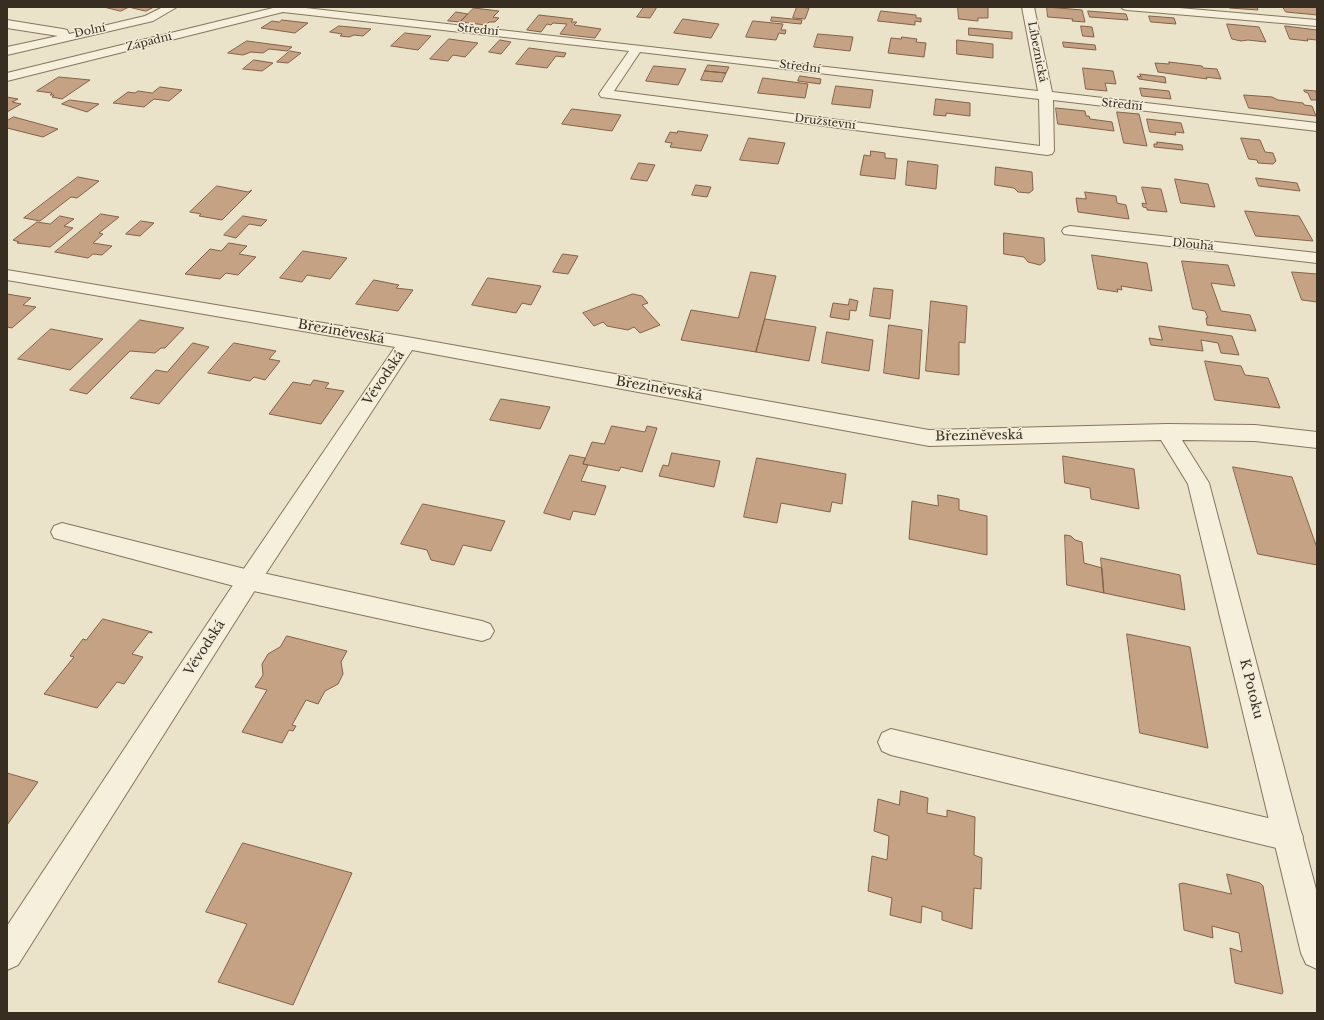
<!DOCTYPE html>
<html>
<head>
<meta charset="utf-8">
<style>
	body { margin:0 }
	#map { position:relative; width:1324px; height:1020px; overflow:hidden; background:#eae2c9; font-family:"Libre Baskerville",serif }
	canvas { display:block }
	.frame { position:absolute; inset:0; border:8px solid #372d21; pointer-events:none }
</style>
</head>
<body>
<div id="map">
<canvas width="1324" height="1020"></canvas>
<div class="frame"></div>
</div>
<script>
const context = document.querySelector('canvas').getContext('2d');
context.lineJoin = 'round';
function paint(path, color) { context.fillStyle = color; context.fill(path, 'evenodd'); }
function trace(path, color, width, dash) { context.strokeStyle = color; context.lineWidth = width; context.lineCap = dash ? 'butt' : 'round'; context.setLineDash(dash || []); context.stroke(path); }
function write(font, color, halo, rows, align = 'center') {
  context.font = font + ' "Libre Baskerville",serif'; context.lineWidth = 3; context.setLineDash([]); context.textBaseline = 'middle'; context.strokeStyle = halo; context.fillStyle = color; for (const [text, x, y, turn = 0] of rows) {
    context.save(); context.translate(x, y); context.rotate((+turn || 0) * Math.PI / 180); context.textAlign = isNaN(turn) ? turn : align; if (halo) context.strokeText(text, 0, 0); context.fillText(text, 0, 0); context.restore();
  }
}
const building = new Path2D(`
	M104,7H129L121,11Z
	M129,7H154L146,11Z
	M644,7H657L650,18L637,17Z
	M797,7L809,8L805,19L793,18Z
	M958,7H988V18H978V21L959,19Z
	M1047,7L1082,10L1085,22L1072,21L1073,19L1048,17Z
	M1229,7H1257L1258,10L1230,8Z
	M1283,7H1317V15L1286,12Z
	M474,8L499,11L493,17L499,18L495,22H489L486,25L460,22Z
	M881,11L916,15V18H921V22L915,21V25L878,21Z
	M1088,11L1126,14L1128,20L1090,17Z
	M456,12L468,14L460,22L448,21Z
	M539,15L573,19L571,22H577L574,25L601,29L595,38L560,34L567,24L553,23L551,25L547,24L541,32L527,30Z
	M1149,16L1174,18L1176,24L1151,22Z
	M772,17L802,20L801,24L771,21Z
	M683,19L719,24L711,38L674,33Z
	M282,20L308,23L295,33L261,28L272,21L279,22Z
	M753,21L783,24L781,30H786L785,34L779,33L776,40L746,37Z
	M1227,24L1259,27L1266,42L1248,40L1241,41L1232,39Z
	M339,26L371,29L363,36L354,35L349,37L340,36L342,34L330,32Z
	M1081,26L1092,27L1094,37L1083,36Z
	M1285,26L1317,30V40L1307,39L1308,41L1290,39Z
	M969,28L1012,32V39L969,35Z
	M405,33L431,36L418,50L391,46Z
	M818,34L853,37L850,51L814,47Z
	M902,37L917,39L916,42L926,43L924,57L888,53L891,38L901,39Z
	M449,39L478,43L465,57L453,55L448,61L430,59Z
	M500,40L511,42L501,54L489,52Z
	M957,40L993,44V58L957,54Z
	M247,41L292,47L287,51L269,49L263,53L251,52L243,55L228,53Z
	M1063,42L1095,45L1096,50L1064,47Z
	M529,48L566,53L564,57L556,56L547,68L516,64Z
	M290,51L301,53L288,63L277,62Z
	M254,60L273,63L262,71L243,69Z
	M1169,62L1202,66L1203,68L1217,69L1221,79L1206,77L1207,79L1158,72L1155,63L1169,64Z
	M708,65L729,67L726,73L705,71Z
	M654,66L686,69L678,85L646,81Z
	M1083,68L1113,71L1116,84L1105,83L1107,91L1086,89Z
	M705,71L726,73L722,82L701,80Z
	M1140,74L1165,77L1166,83L1139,79L1137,76L1141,77Z
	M800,76L821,79L820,84L798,81Z
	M59,77L90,80L62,99L52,97L54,95H50L52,93L37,91Z
	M763,78L808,84L805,98L758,93Z
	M836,86L873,90L870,108L832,104Z
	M160,87L182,90L169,101L154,99L144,107L113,103L128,92L135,93L138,91L152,93Z
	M1140,88L1169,91L1171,99L1142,96Z
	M1304,90L1316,91L1317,100H1311L1308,93L1305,92Z
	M1244,95L1272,97L1278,100L1303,103L1304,105L1312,106L1316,116L1249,108Z
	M7,97L18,99L12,102L21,104L7,112Z
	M936,99L970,103V116L946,113V116L934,115Z
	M70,100L99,104L87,112L62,104Z
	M1056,108L1085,111L1086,116H1089L1090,119L1112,122L1114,131L1058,124Z
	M572,109L621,115L612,131L562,124Z
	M1117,112L1139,114L1147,146L1124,143Z
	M14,117L58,129L43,137L7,128V121Z
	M1147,119L1181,123L1184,133L1175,132L1176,135L1150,132Z
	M678,131L708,135L701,151L670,147L672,143L665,142L670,132L677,133Z
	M749,138L785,143L778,164L740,160Z
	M1241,138L1260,140L1265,152L1273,153L1276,161L1273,164L1258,163L1257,160L1249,159Z
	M1157,142L1182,145L1183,150L1154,147V144H1157Z
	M871,151L885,153V158L897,159L895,179L860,175L864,155L870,156Z
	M908,161L938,165L936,189L906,185Z
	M639,163L655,165L647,181L631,179Z
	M996,167L1032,172L1033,190L1029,193L1018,192L1014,188L995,185Z
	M78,177L99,181L77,198L71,197L40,221L24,218Z
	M1256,178L1297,183L1300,191L1259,186Z
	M1175,179L1208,184L1215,207L1181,203Z
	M696,185L711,187L707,197L692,195Z
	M217,186L248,192L252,190L222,220L199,216L201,214L190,212Z
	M1142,187L1161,189L1167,212L1147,210V208L1143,207L1142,203L1146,204Z
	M1085,192L1116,196L1117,203L1126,205L1129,219L1078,212L1076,198L1086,199Z
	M1245,211L1299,216L1313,241L1256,236Z
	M101,214L119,217L99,233L103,234L93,243L112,246L102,255L93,254L88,258L55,252Z
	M60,216L74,219L64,226L73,228L50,247L17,243L19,242L13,240L37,222L50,224Z
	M243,216L267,220L261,226L249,224L236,238L224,235Z
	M141,221L154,223L140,236L126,234Z
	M1004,233L1044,238L1045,261L1040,265L1028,262L1024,257L1004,254Z
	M229,243L247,246L239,254L256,257L238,275L226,273L220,279L185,274L210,249L221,251Z
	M303,251L347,258L330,279L307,275L302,282L280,278Z
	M563,254L578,256L568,274L553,272Z
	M1092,255L1147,263L1152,291L1121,286L1122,290L1117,289L1118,292L1098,289Z
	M1182,261L1228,265L1235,286L1211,283L1221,311L1250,315L1256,331L1207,325L1206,318H1208L1205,311L1193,309Z
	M751,272L776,276L756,352L681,340L691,310L738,318Z
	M1292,272L1317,274V302L1302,300Z
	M488,278L541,286L531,305L522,303L516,313L472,305Z
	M374,280L399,285L396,288L413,290L398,311L356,304Z
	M874,288L893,290L890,319L870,316Z
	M7,294L31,298L23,305L36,307L12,328L7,327Z
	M633,294L642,296L648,303L642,305L660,325L640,333L634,327L628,330L607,326L603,322L594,326L583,313Z
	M850,299L858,301L856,311L850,310L849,320L830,317L833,303L848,305Z
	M931,301L967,306L965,343L959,342V375L926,371Z
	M765,319L816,327L809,361L756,352Z
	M140,320L184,328L165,348H161L155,353L130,351L87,394L70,390Z
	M889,325L922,330L919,379L884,373Z
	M1159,326L1232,336L1239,355L1221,353L1218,343L1201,340L1203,351L1151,345L1149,338L1162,340Z
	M51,329L103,339L70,370L18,359Z
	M827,332L873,340L869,371L822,363Z
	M193,343L209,347L159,404L130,398L156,370L167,372Z
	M234,343L276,351L269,359L280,361L265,380L254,377L250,381L208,373Z
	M1205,361L1241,366L1245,375L1268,378L1280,408L1215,400Z
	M314,380L329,383L325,388L344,391L321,424L269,414L293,382L310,385Z
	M501,399L550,407L540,429L490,420Z
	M612,426L645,432L647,426L657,428L642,472L621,467L619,471L583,464L592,442L604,444Z
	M672,453L720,461L714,487L659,476L663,465L668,466Z
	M570,455L585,458L583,464L588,465L581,481L606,486L595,515L573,511L570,520L544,513Z
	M1063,456L1134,469L1139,509L1091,499L1090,488L1065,483Z
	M757,458L846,474L842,504L832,502L830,512L781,503L777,523L744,517Z
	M1233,467L1292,477L1317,548V565L1258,554Z
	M938,495L959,499V510L987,516V555L909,539L912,501L938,506Z
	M423,504L505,521L491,551L463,545L454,565L431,560L427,550L401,544Z
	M1065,535L1071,536L1075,540L1082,542L1084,563L1102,568L1104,593L1067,585Z
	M1101,558L1180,575L1185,610L1104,593Z
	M103,619L152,632V633L149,632L132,654L143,657L124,684L117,682L97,708L44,694L74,657L70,656L83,639L86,640Z
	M1127,634L1190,647L1208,748L1140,733Z
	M287,636L347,651L341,662L343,674L338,684L325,691L318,704L306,700L292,725L296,726L293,731L289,730L282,743L242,732L267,690L255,687L263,675L262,664L268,654L280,647Z
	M7,773L38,782L7,825Z
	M901,791L928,798L927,813L947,817V810L975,817L974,855L982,858L981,889L974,888L972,929L942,920V912L922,906L921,923L890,915L892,898L868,891L872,856L887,860L889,836L874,831L878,799L899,805Z
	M243,843L352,873L293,1005L218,982L247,924L206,912Z
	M1227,874L1260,883L1263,886L1283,992L1282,994L1235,983L1230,948L1242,952L1239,933L1212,926L1213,938L1184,930L1179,884L1183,883L1231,894Z`);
const service = new Path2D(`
	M62,523L249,570L482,621L490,624L494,631L490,638L482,641L249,590L54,538L51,532L54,526Z
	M891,729L1289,823L1299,827L1303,837L1299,847L1289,851L891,755L882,751L878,742L882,733Z`);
const minor = new Path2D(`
	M163,7H177L153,21L7,55V47L58,36L7,28V20L63,29L67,30L69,34L145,16Z
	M277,7H297L1038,91L1022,7H1034L1052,92L1317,123V131L1053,100L1054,151L1052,154L1047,155L601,97L599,94L629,51L283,12L7,81V73ZM640,52L1039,99L1040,146L614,91Z
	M1121,7H1168L1317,20V26L1127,10L1123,9Z
	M1070,226L1317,253V263L1064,234L1062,231L1064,228Z
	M7,270L407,337L929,430L1167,424L1255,425L1317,432V448L1255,441L1182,440L1209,483L1317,893V969L1306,964L1301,953L1188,484L1161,440L929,446L412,350L257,587L18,965L7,970V926L241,573L395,347L7,280Z`);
const farStreetnames = [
	["Střední",478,30,6],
	["Dolní",90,31,-12],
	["Západní",149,42,-14],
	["Líbeznická",1037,52,79],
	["Střední",800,67,7],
	["Střední",1122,105,6],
	["Družstevní",825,122,7],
	["Dlouhá",1193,245,6]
];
const streetNames = [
	["Březiněveská",341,332,10],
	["Vévodská",384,378,-56],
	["Březiněveská",659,389,10],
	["Březiněveská",979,436,-1],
	["Vévodská",205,648,-57],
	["K Potoku",1251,689,76]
];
paint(building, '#c5a283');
trace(building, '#826248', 1);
trace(service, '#85765f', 2);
trace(minor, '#85765f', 2);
paint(service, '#f6efdc');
paint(minor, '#f6efdc');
write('11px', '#372d21', '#f3ecd8', farStreetnames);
write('13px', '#372d21', '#f3ecd8', streetNames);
</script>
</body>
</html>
